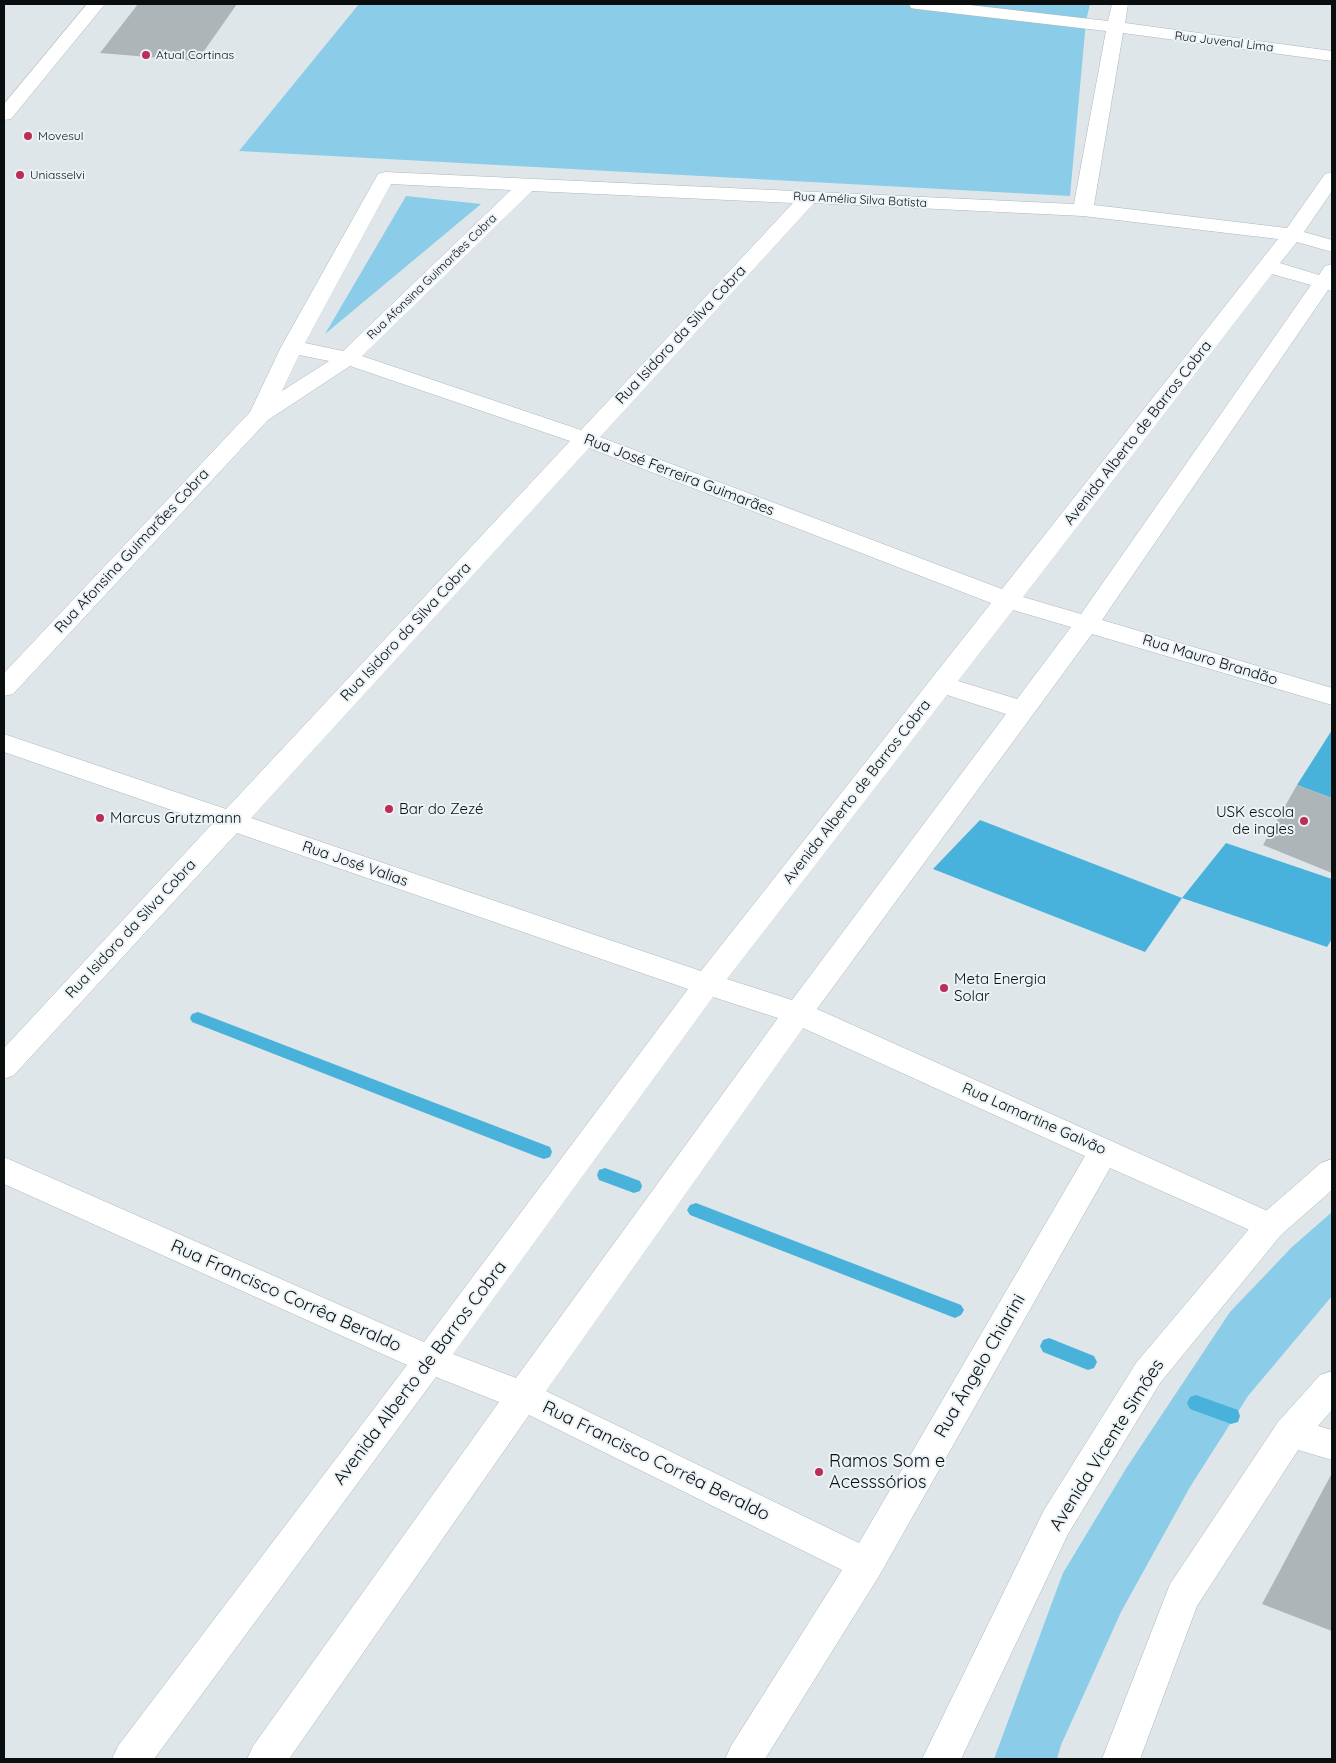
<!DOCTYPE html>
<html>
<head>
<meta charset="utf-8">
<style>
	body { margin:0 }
	#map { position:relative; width:1336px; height:1763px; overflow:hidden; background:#dee6ea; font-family:Quicksand,sans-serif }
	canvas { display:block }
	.frame { position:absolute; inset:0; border:5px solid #0b0e0f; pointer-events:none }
</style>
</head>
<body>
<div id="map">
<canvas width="1336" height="1763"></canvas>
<div class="frame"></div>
</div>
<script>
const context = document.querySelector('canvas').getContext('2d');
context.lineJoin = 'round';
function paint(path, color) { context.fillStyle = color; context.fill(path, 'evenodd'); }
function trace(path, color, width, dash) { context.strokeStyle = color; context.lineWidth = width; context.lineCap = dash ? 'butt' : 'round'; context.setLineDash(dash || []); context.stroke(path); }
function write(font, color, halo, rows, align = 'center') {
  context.font = font + ' Quicksand,sans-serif'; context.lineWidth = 4; context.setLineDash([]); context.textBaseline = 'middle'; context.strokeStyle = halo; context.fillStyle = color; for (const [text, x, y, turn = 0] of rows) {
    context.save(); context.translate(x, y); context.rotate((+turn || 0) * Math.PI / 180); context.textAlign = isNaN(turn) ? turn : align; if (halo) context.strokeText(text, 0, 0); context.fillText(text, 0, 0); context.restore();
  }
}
const green = new Path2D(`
	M359,4H1090L1086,21L1070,196L239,151Z
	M406,196L481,204L325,334Z
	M1332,1212V1296L1248,1396L1190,1487L1121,1612L1061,1745L1057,1759H994L1063,1573L1127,1467L1230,1312L1292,1247Z`);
const forest = new Path2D(`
	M980,820L1182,898L1226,843L1332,879V939L1327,947L1182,898L1145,952L933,869Z`);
const water = new Path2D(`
	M1332,730V798L1297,785Z`);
const stream = new Path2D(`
	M198,1012L550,1147L552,1152L550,1157L544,1159L538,1157L192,1022L190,1018L192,1014Z
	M605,1168L640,1181L642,1186L640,1191L634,1193L599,1180L597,1175L599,1170Z
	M696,1203L961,1305L964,1310L961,1315L955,1318L690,1215L687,1210L690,1205Z
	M1049,1338L1094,1356L1097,1362L1094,1368L1088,1370L1043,1352L1040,1346L1043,1340Z
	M1196,1395L1238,1410L1240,1416L1238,1422L1231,1424L1190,1409L1187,1403L1190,1397Z`);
const building = new Path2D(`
	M138,4H237L197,61L100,53Z
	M1297,785L1332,798V873L1263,845Z
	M1332,1473V1631L1262,1604Z`);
const minor = new Path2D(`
	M87,4H105L11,119L4,120V104Z
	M909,4H961L1108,21L1112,4H1128L1125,23L1332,51V61L1123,33L1094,205L1287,228L1325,174L1332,172V191L1304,232L1332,240V252L1297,242L1280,263L1319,275L1325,266L1332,264V291L1328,290L1102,620L1332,688V705L1092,634L817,1009L1281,1217L1286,1226L1281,1235L1270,1239L1110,1168L879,1576L765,1759H725L731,1746L842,1570L529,1415L289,1759H247L253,1746L499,1402L436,1377L154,1759H112L118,1746L407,1365L4,1184V1157L424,1342L688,989L237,833L14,1075L4,1079V1048L212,824L4,752V734L226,809L570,441L350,366L268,420L13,694L4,696V673L250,412L281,347L378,174L385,172L1074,204L1106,31L917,9L911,8ZM391,184L511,190L343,351L305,343ZM532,191L793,203L581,430L362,356ZM814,203L1083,216L1278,239L1002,589L600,437ZM1272,274L1311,285L1081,614L1023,597ZM299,355L329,361L282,391ZM589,448L991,603L701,971L251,818ZM1013,610L1071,627L1017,699L958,681ZM947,695L1006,714L792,1000L727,979ZM713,997L778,1018L516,1378L453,1354ZM803,1028L1085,1156L859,1543L546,1391Z
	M1290,1418L1332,1430V1460L1278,1444L1273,1433L1278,1422Z`);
const major = new Path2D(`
	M1332,1159V1190L1281,1235L1160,1383L1068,1534L961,1759H922L1044,1510L1136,1363L1259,1217L1321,1163Z
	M1332,1371V1410L1302,1444L1197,1606L1140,1759H1102L1170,1584L1278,1422L1320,1375Z`);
const markers = [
	[146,55,5,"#bc2c57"],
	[28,136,5,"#bc2c57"],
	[20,175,5,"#bc2c57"],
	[389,809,5,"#bc2c57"],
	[100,818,5,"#bc2c57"],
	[1304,821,5,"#bc2c57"],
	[944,988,5,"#bc2c57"],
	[819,1472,5,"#bc2c57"]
];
const farStreetnames = [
	["Rua Juvenal Lima",1224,42,7],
	["Rua Amélia Silva Batista",860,200,3],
	["Rua Afonsina Guimarães Cobra",432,277,-44]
];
const farPoinames = [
	["Atual Cortinas",156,55],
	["Movesul",38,136],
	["Uniasselvi",30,175]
];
const streetNames = [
	["Rua Isidoro da Silva Cobra",681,335,-47],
	["Avenida Alberto de Barros Cobra",1138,433,-52],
	["Rua José Ferreira Guimarães",679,475,21],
	["Rua Afonsina Guimarães Cobra",132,551,-47],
	["Rua Isidoro da Silva Cobra",406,632,-47],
	["Rua Mauro Brandão",1210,660,17],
	["Avenida Alberto de Barros Cobra",857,792,-52],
	["Rua José Valias",355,864,19],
	["Rua Isidoro da Silva Cobra",131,929,-47],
	["Rua Lamartine Galvão",1034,1119,24]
];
const poiNames = [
	["Bar do Zezé",399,809],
	["USK escola",1294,812,"right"],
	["de ingles",1294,829,"right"],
	["Marcus Grutzmann",110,818],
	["Meta Energia",954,979],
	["Solar",954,996]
];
const nearStreetnames = [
	["Rua Francisco Corrêa Beraldo",286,1296,24],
	["Rua Ângelo Chiarini",980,1366,-60],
	["Avenida Alberto de Barros Cobra",420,1373,-53],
	["Avenida Vicente Simões",1107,1445,-58],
	["Rua Francisco Corrêa Beraldo",656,1461,26]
];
const nearPoinames = [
	["Ramos Som e",829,1462],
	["Acesssórios",829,1483]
];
paint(green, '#8bcce8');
paint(forest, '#49b2dc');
paint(water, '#49b2db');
paint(stream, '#49b2db');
paint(building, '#aeb5b9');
trace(minor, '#aeb5b9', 1);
trace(major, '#aeb5b9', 1);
paint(minor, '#fff');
paint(major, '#fff');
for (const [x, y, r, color] of markers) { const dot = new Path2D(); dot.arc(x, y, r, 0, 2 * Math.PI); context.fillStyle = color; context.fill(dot); trace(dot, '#ebf3f7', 2); }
write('12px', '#0b0e0f', '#ebf3f7', farStreetnames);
write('12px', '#0b0e0f', '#ebf3f7', farPoinames, 'left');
write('15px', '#0b0e0f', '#ebf3f7', streetNames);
write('15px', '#0b0e0f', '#ebf3f7', poiNames, 'left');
write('18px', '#0b0e0f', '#ebf3f7', nearStreetnames);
write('18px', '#0b0e0f', '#ebf3f7', nearPoinames, 'left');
</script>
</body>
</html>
